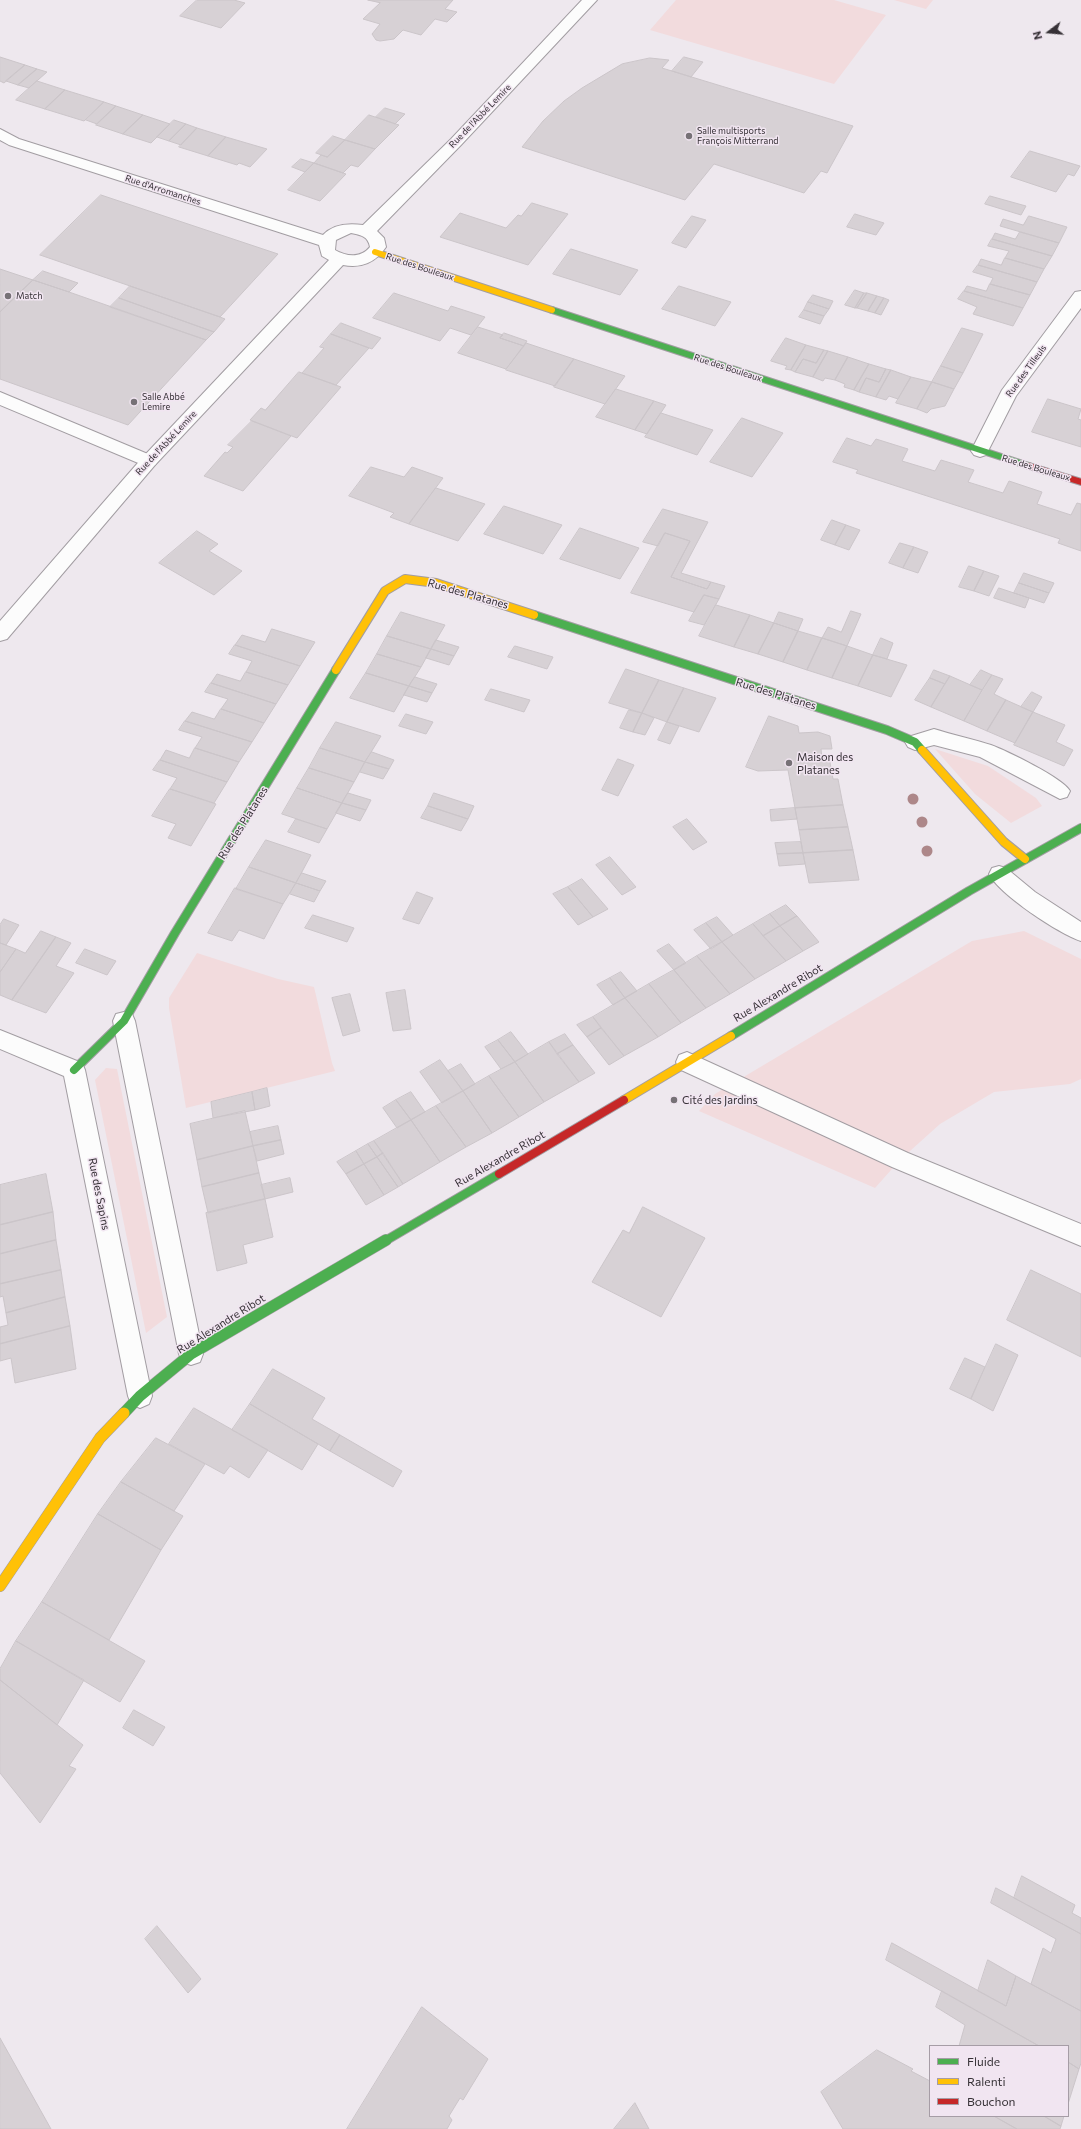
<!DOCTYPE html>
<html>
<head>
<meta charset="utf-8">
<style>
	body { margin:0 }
	#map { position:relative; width:1081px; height:2129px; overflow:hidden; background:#eee8ee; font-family:Commissioner,sans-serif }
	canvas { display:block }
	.legend { position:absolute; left:929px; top:2045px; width:140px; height:72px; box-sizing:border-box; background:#f1e5f1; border:1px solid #a69da6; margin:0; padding:5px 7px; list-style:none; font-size:12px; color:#363136 }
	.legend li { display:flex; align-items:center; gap:8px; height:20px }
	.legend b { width:20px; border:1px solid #a69da6 }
	.north { position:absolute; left:1029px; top:12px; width:40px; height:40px; -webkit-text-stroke:3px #f1e5f1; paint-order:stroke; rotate:254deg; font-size:11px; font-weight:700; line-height:16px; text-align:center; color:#363136 }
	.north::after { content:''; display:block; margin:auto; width:14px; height:18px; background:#363136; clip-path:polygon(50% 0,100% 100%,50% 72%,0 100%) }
</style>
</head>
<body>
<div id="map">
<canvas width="1081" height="2129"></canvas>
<ul class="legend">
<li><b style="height:5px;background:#4caf50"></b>Fluide</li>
<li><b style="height:5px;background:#ffc107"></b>Ralenti</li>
<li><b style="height:5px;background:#c62828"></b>Bouchon</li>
</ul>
<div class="north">N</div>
</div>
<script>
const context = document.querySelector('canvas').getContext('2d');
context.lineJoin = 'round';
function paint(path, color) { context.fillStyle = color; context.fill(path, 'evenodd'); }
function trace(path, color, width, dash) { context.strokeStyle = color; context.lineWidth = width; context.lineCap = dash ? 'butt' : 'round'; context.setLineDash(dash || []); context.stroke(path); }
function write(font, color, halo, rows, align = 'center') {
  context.font = font + ' Commissioner,sans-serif'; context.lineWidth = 3; context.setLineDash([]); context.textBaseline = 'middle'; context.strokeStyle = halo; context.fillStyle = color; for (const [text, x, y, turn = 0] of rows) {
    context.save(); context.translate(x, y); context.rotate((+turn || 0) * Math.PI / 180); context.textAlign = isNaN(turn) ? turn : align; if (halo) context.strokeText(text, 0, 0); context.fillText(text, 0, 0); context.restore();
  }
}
const green = new Path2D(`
	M676,0H834L886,15L834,84L650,30Z
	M894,0H933L926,9Z
	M935,749L988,766L1036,798L1042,806L1011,823L975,794Z
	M1024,931L1081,959V1079L1070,1084L994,1092L940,1124L900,1160L875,1188L699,1111L715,1094L972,941Z
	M197,953L278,979L314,987L332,1063L335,1071L186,1108L169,1008V998Z
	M106,1068L117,1069L167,1317L146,1333L95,1080Z`);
const building = new Path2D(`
	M197,0H234L245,3L221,28L180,16Z
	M368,0H453L445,9L457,12L447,22L435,19L421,35L403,30L394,39L380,41L376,40L372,34L380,24L363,19L380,3Z
	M0,57L25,65L4,83L0,81Z
	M684,57L703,62L691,77L672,71Z
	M650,58L669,60L662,68L853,126L827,173L821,171L804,193L714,164L685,200L522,147L543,121L564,101L582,88L622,64Z
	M25,65L37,69L18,85L6,81Z
	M37,69L47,72L29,88L18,85Z
	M37,81L65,90L45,109L16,100Z
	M65,90L104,102L84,121L45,109Z
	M104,102L116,106L97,124L86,120Z
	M116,106L143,115L123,134L96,125Z
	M385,108L405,114L395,124L376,117Z
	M143,115L170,124L151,143L123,134Z
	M369,115L399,125L375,149L345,140Z
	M174,120L186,124L169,141L157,137Z
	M186,124L197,128L181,145L169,141Z
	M197,128L226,137L208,156L179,147Z
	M333,136L345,140L327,157L316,153Z
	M226,137L267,149L250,167L239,163L237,165L208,156Z
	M345,140L375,149L358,167L351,165L343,173L314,163L321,155L327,157Z
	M1030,151L1080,166L1074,176L1068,174L1056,192L1011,177Z
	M301,159L314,163L305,172L292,167Z
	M314,163L346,174L320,201L288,190Z
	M101,195L278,254L220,317L40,255Z
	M990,196L1026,206L1021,215L985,204Z
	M532,203L568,214L528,265L440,237L460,213L506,228L518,215L521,216Z
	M855,214L884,223L876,235L847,227Z
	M692,216L706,220L686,248L672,243Z
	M1029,216L1067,227L1059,243L1000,226L1003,219L1023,225Z
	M1020,232L1059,243L1052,256L992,239L995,233L1015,239Z
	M992,239L1052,256L1044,269L1005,258L1009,251L988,246Z
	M571,249L638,270L620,295L553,274Z
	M1005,258L1044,269L1037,282L978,265L981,259L1001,265Z
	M978,265L1037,282L1030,295L990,284L993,278L973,272Z
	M0,269L33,280L0,312Z
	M43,271L78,283L69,292L33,280Z
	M33,280L69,292L206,340L128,425L0,379V312Z
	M990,284L1030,295L1023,308L964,291L967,286L986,291Z
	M130,286L220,317L225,319L214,332L119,298Z
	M679,286L731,302L715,326L662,309Z
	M855,290L864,293L855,308L845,305Z
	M964,291L1023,308L1013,326L973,314L977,307L958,299Z
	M394,293L448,311L451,306L485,317L471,335L450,328L440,341L373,318Z
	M864,293H867L857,308H855Z
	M867,293L877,296L868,311L857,308Z
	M813,295L833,301L829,309L808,302Z
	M877,296L884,298L875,313L868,311Z
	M119,298L214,332L206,340L110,307Z
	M884,298L889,300L881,315L875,313Z
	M808,302L829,309L824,316L804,310Z
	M804,310L824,316L820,324L799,317Z
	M341,323L381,338L372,349L331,334Z
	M478,327L503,335L500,338L524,346L506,369L458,353Z
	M962,328L983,334L963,373L941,366Z
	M504,333L527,341L524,346L500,338Z
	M331,334L369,348L336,385L302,373L324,348L320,347Z
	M786,338L806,345L791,370L785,369L787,366L771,361Z
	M526,343L574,359L555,386L506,370Z
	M806,345L824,350L816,363L803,359L795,372L791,370Z
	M824,350L828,351L813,377L795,372L803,359L816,363Z
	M828,351L848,357L835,380L825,378L823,381L813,377Z
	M848,357L869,364L854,390L844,387L845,384L835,380Z
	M574,359L625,376L605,404L554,387Z
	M869,364L886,369L879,382L866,378L859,392L854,390Z
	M941,366L963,373L954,389L932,382Z
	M886,369L891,370L876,397L859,392L866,378L879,382Z
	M891,370L911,377L898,399L889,396L886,400L876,397Z
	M299,372L341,387L297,438L250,420L261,408L265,410Z
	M911,377L932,382L917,409L896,403Z
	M932,382L954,389L945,406L931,409L927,413L917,409Z
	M616,389L654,401L635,430L596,417Z
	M1048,399L1081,409L1078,419L1081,420V447L1032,432Z
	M654,401L666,405L647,434L635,430Z
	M661,413L713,430L697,455L645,437Z
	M742,418L783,433L752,477L710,462Z
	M252,421L291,436L243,491L204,476L225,452L227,453L233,447L228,445Z
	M847,438L871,446L876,439L908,449L902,461L935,471L941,460L974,470L968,482L1003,493L1009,481L1042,492L1037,504L1071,515L1077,503L1081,504V551L1058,543L1060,539L856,473L858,470L833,462Z
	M371,467L404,477L412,467L443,478L409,524L390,517L394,513L349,496Z
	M436,488L485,504L458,541L409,524Z
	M504,506L562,525L543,554L484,534Z
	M663,509L708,522L681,573L711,582L707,589L671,577L690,541L665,533L658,546L643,542Z
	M832,520L846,525L835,545L821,540Z
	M846,525L860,530L849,550L835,545Z
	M580,528L639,548L620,579L560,559Z
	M197,531L218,544L209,551L242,571L214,595L159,563Z
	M665,533L690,541L671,577L707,589L711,582L725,586L719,599L704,595L694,612L631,593Z
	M900,543L914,547L903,568L889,563Z
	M914,547L928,552L918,573L903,568Z
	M969,566L984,571L974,591L959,587Z
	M984,571L999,576L989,596L974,591Z
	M1024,573L1054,583L1049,593L1019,583Z
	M1019,583L1049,593L1044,603L1014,593Z
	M999,588L1029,598L1025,608L994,598Z
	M704,595L719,599L704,625L689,621Z
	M716,605L750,615L734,647L699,636Z
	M851,611L861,614L847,646L822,638L828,627L841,632Z
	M401,612L445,625L431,649L387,636Z
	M779,612L803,619L798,631L774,623Z
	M750,615L774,623L758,654L734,647Z
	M774,623L798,631L783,662L758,654Z
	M272,629L315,642L300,666L235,645L242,635L265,642Z
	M798,631L822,638L807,670L783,662Z
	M387,636L431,649L421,667L377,654Z
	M822,638L847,646L832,678L807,670Z
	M881,638L893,643L887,659L873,655Z
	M436,640L459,647L454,656L431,649Z
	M235,645L300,666L288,685L246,672L252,661L229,654Z
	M515,646L553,657L547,669L508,657Z
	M847,646L873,655L858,686L832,678Z
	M431,649L454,656L449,665L426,658Z
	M377,654L421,667L409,686L366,673Z
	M873,655L907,665L891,697L858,686Z
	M626,669L659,680L642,713L609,703Z
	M934,670L950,676L945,684L930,678Z
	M981,670L992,675L982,690L970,685Z
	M246,672L288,685L276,704L211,683L217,674L240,681Z
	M366,673L409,686L394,712L350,698Z
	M992,675L1003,679L994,694L1006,700L987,731L964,721Z
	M950,676L982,690L964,721L931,707Z
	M415,677L437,684L432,693L409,686Z
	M930,678L945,684L931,707L915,700Z
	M659,680L684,688L667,722L642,713Z
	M211,683L276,704L264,723L221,709L228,699L205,692Z
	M409,686L432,693L427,702L404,695Z
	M684,688L716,698L699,732L667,722Z
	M491,689L530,700L524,712L485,700Z
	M1032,692L1042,697L1033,712L1021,707Z
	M1006,700L1033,712L1015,743L987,731Z
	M221,709L264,723L252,742L185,721L192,712L214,719Z
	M629,710L642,713L633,732L620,728Z
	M1033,712L1065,725L1056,742L1073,750L1064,766L1014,745Z
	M642,713L654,718L645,735L633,732Z
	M406,714L433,722L426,734L399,726Z
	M769,716L798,726L799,733L818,732L830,736L832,749H821L822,758L829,757L833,779H838L843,805L795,808L788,770L758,771L746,767Z
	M185,721L252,742L239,762L195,748L202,737L179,730Z
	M336,722L381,736L365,762L320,748Z
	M667,722L679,726L670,744L658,740Z
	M195,748L239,762L227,782L160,760L166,750L189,758Z
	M320,748L365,762L354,782L309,768Z
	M372,752L394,760L389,769L365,762Z
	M618,759L634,765L618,796L602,790Z
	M160,760L227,782L214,803L170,789L177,778L153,770Z
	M365,762L389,769L383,779L360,772Z
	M309,768L354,782L342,803L297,788Z
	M297,788L342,803L327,829L282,814Z
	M170,789L216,804L191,846L168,838L176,824L152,816Z
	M348,793L371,800L366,810L342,803Z
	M434,793L474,806L468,819L428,806Z
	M342,803L366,810L360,821L336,813Z
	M843,805L848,827L799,830L795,808Z
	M428,806L468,819L461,831L421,818Z
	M795,808L797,819L771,821L770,810Z
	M296,819L327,829L319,843L288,832Z
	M687,819L707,842L693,850L673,827Z
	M848,827L853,850L803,853L799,830Z
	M266,840L311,855L296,883L249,867Z
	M801,842L803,853L777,854L775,843Z
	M853,850L859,880L809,883L803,853Z
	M803,853L805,864L779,866L777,854Z
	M610,857L636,887L622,895L596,865Z
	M249,867L296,883L283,904L236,889Z
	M302,873L326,881L320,891L296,883Z
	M582,879L608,909L593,917L568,887Z
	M296,883L320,891L314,902L290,894Z
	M568,887L593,917L578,925L553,894Z
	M235,888L283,904L264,939L239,930L232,941L208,933Z
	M417,892L433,898L419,924L403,919Z
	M786,905L797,916L780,926L770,914Z
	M770,914L780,926L763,936L753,924Z
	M313,915L354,928L347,942L305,928Z
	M797,916L819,942L803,951L780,926Z
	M717,917L733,935L722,942L706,923Z
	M4,919L19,925L6,945L0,943V925Z
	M706,923L722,942L711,949L694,930Z
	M753,924L786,961L755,979L722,942Z
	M780,926L803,951L786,961L763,936Z
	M41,931L56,937L12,1000L0,995V972L16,949L25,953Z
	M56,937L71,943L56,966L74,973L46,1013L12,1000Z
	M722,942L755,979L730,994L697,956Z
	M0,943L16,949L0,972Z
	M669,944L686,963L674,970L657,951Z
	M85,949L116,961L107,975L76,963Z
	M697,956L730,994L706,1008L674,970Z
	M674,970L706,1008L681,1023L649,984Z
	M621,972L637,991L625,998L610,978Z
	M610,978L625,998L613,1005L597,985Z
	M649,984L681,1023L658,1037L625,998Z
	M405,990L411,1029L393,1031L386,993Z
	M350,994L360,1031L343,1036L332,998Z
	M625,998L658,1037L624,1056L593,1017Z
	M593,1017L601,1028L587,1037L577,1025Z
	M601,1028L624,1056L609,1065L587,1037Z
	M511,1032L528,1054L515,1062L498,1040Z
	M565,1034L573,1045L557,1054L549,1042Z
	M498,1040L515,1062L501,1069L485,1047Z
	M549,1042L579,1082L544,1102L515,1062Z
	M573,1045L595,1073L579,1082L557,1054Z
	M440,1060L463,1091L442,1103L420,1072Z
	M515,1062L544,1102L519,1117L489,1076Z
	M461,1064L475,1084L463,1091L448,1071Z
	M489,1076L519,1117L492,1133L463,1091Z
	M267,1088L270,1106L255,1110L252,1092Z
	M463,1091L492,1133L466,1147L436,1106Z
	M252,1092L255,1110L213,1118L211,1102Z
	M411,1092L425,1112L411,1120L396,1100Z
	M396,1100L411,1120L397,1128L383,1108Z
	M436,1106L466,1147L440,1162L411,1120Z
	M245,1111L253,1146L197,1160L190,1124Z
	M411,1120L440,1162L403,1184L374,1141Z
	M278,1126L281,1140L253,1146L250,1132Z
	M281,1140L284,1154L257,1161L253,1146Z
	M374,1141L383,1153L377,1157L368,1144Z
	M368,1144L377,1157L364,1164L356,1151Z
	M253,1146L259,1173L202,1187L197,1160Z
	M356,1151L364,1164L346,1174L337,1162Z
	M383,1153L403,1184L398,1187L377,1157Z
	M377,1157L398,1187L384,1195L364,1164Z
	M364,1164L384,1195L366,1205L346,1174Z
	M259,1173L265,1199L208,1213L202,1187Z
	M46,1174L53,1212L0,1225V1185Z
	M290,1178L293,1192L265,1199L261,1185Z
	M265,1199L273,1237L243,1245L247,1263L217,1271L206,1213Z
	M643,1207L705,1238L661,1317L592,1282L623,1230L629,1233Z
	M53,1212L56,1240L0,1254V1225Z
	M56,1240L61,1270L0,1284V1254Z
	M61,1270L65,1297L6,1313L3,1296L0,1297V1284Z
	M1031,1270L1081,1294V1357L1007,1320Z
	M65,1297L70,1326L0,1344V1327L8,1325L6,1313Z
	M70,1326L76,1369L15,1383L11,1358L0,1361V1344Z
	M996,1344L1018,1355L993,1411L971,1399Z
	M965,1358L985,1367L971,1399L950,1389Z
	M273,1369L325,1398L312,1419L340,1435L330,1451L250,1404Z
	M250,1404L318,1444L302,1470L232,1430Z
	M194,1408L268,1450L249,1478L230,1466L224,1474L169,1444Z
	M340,1435L402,1471L393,1487L330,1451Z
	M156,1438L205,1464L174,1511L121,1482Z
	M121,1482L183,1516L161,1550L98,1514Z
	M98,1514L161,1550L109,1640L42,1602Z
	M42,1602L145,1661L120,1702L16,1641Z
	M16,1641L84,1680L57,1725L0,1680V1669Z
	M0,1680L83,1745L69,1766L76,1769L40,1823L0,1773Z
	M134,1710L165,1727L153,1746L123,1728Z
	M1022,1876L1075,1905L1072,1913L1081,1918V1934L1014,1898Z
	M996,1888L1081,1934V2011L1031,1984L1043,1948L1051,1953L1056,1939L991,1903Z
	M157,1926L201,1979L188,1993L145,1939Z
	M892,1943L1006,2006L1016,1976L1081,2011V2063L1079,2069L1068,2062V2046H1039L886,1960Z
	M988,1960L1016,1976L1006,2006L978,1991Z
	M942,1991L1039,2046H959L965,2025L936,2007Z
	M422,2007L488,2059L463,2100L460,2098L449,2116L452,2120L447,2129H347Z
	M0,2038L51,2129H0Z
	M877,2050L913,2069L911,2071L930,2081V2116H994L1017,2129H843L821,2092Z
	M1068,2062L1079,2069L1068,2104Z
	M635,2103L649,2129H614Z
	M994,2116H1044L1061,2126L1060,2129H1017Z
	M1044,2116H1064L1061,2126Z`);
const lane = new Path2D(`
	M0,392L155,457L158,461L155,465L149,467L143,465L0,405Z
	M934,729C953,735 972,739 991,745C1007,751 1063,778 1070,791L1067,797L1060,799L980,757L934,745L915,750L908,747L905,742L908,737Z
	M687,1052L908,1153L1081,1224V1246L892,1167L679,1069L676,1062L679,1055Z`);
const street = new Path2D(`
	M582,0H597L461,145L377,231L384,238L386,247C376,262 361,269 343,265L155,465L7,639L0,641V621L143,457L329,260L322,256L319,245L9,145L0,140V129L19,139L323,235C333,224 349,223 363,225L451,139ZM351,233C361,235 368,236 370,247C361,258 347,257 335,250L336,240Z
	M1081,291V308L1016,396L986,455L980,457L974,455L971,451L1002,390L1075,292Z
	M999,866L1006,868L1035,892L1081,922V941C1058,933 1000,895 989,874L992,868Z
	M124,1012L132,1014L135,1021L203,1354L200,1362L191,1365L182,1362L179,1354L113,1021L116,1014Z
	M0,1030L82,1063L85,1070L152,1396L149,1404L140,1408L131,1404L128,1396L64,1076L0,1049Z`);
const fastFar2 = new Path2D(`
	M552,310L1029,466`);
const fastFar1 = new Path2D(`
	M534,615L887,730L915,742L922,750
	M731,1036L969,891L1081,828
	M74,1070L124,1021L175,933L336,670
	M385,1241L499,1174`);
const fast = new Path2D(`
	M124,1413L140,1396L191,1354L386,1240`);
const slowFar2 = new Path2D(`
	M375,252L552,310`);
const slowFar1 = new Path2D(`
	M336,670L385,591L405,579L436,583L534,615
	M922,750L1004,842L1025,859
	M624,1100L731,1036`);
const slow = new Path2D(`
	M0,1586L100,1438L124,1413`);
const jamFar1 = new Path2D(`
	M1029,466L1081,482`);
const jam = new Path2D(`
	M499,1174L624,1100`);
const trees = [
	[913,799],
	[922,822],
	[927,851]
];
const markers = [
	[689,136,4,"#767176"],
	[8,296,4,"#767176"],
	[134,402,4,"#767176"],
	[789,763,4,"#767176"],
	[674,1100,4,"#767176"]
];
const farStreetnames = [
	["Rue de l'Abbé Lemire",480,116,-46],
	["Rue d'Arromanches",163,190,18],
	["Rue des Bouleaux",420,267,18],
	["Rue des Bouleaux",728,368,18],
	["Rue des Tilleuls",1026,371,-54],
	["Rue de l'Abbé Lemire",166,443,-47],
	["Rue des Bouleaux",1036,468,17]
];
const farPoinames = [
	["Salle multisports",697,131],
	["François Mitterrand",697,141],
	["Match",16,296],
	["Salle Abbé",142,397],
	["Lemire",142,407]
];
const streetNames = [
	["Rue des Platanes",468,594,16],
	["Rue des Platanes",776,694,17],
	["Rue des Platanes",243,823,-58],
	["Rue Alexandre Ribot",778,993,-31],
	["Rue Alexandre Ribot",500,1159,-30],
	["Rue des Sapins",99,1194,79],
	["Rue Alexandre Ribot",221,1324,-32]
];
const poiNames = [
	["Maison des",797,757],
	["Platanes",797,770],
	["Cité des Jardins",682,1100]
];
paint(green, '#f2dbdd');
paint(building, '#d7d1d5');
trace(building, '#cbc5c9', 1);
trace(lane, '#a29da2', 2);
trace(street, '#a29da2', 2);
trace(fastFar2, '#a29da2', 8);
trace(fastFar1, '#a29da2', 10);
trace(fast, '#a29da2', 12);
trace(slowFar2, '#a29da2', 8);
trace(slowFar1, '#a29da2', 10);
trace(slow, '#a29da2', 12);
trace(jamFar1, '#a29da2', 8);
trace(jam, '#a29da2', 10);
paint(lane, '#fcfcfc');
paint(street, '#fcfcfc');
trace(fastFar2, '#4caf50', 6);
trace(fastFar1, '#4caf50', 8);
trace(fast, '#4caf50', 11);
trace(slowFar2, '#ffc107', 6);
trace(slowFar1, '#ffc107', 8);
trace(slow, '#ffc107', 11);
trace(jamFar1, '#c62828', 6);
trace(jam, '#c62828', 8);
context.fillStyle = '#ad8789';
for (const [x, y] of trees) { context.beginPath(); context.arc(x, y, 5.5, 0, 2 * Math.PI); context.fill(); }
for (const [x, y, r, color] of markers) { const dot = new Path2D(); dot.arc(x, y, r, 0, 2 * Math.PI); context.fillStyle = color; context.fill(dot); trace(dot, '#f1e5f1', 1.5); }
write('9px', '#363136', '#f1e5f1', farStreetnames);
write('9px', '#363136', '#f1e5f1', farPoinames, 'left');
write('11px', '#363136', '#f1e5f1', streetNames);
write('11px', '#363136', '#f1e5f1', poiNames, 'left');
</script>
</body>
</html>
